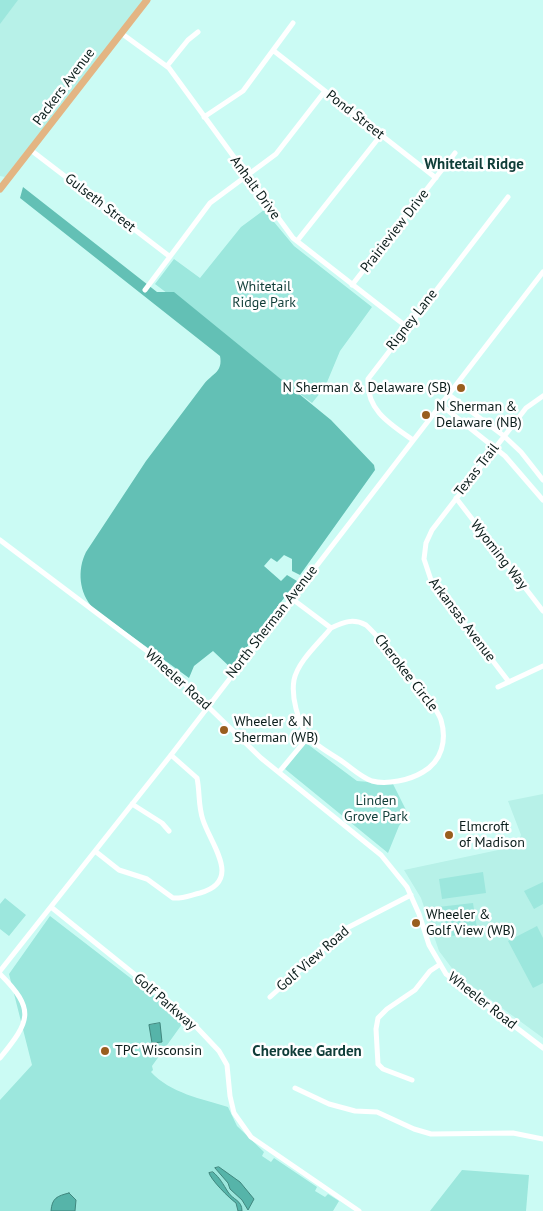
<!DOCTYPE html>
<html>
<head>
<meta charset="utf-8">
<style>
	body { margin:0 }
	canvas { display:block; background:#cbfbf4 }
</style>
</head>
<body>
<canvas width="543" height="1211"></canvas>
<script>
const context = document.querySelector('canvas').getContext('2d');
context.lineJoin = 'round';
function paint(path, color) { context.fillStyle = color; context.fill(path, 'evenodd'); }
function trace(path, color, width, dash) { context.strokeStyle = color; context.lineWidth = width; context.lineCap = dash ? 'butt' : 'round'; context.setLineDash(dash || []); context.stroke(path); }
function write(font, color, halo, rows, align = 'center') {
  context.font = font + ' "PT Sans",sans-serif'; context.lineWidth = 5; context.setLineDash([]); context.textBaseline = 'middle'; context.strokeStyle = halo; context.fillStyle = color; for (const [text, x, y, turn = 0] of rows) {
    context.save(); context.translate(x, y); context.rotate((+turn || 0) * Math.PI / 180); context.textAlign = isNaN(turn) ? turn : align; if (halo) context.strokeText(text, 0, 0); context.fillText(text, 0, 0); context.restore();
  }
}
const built = new Path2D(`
	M0,0H144L5,177L0,176Z
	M543,794V1038L457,975L439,951L421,898L404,870L517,846L521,835L508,801Z`);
const green = new Path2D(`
	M0,0H18L0,24Z
	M264,210L294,246L372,307L340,351L325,387L312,403L155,284L174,259L200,278L241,227Z
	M306,743L357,781L393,784L408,814L399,826L388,853L285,769Z
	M483,872L486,893L442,899L439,879Z
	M543,882V904L534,909L524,891Z
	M5,898L26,915L9,936L0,929V904Z
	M473,903L478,935L445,936L438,907Z
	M50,916L185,1020L152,1066L153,1070L151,1072C170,1093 202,1099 228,1107L237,1126L264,1152L262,1156L271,1162L274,1158L317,1187L315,1191L325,1197L328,1194L339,1201L333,1211H0V1100L32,1065L9,974Z
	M537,926L543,938V983L533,988L508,941Z
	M462,1170L529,1175L526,1211H430Z`);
const forest = new Path2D(`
	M23,187L157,292H174L331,420L374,465L375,470L300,575L292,571V559L284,555L277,562L271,558L264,566L281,581L287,575L297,581L231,668L213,651L194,666L189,678L93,608C79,593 77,570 86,552L146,461L204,384C213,373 223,372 220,356L20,198Z`);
const water = new Path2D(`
	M160,1023L162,1042L152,1043L149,1025Z
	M219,1167L240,1182L254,1199L248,1210L242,1200L230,1189L228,1183L215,1168Z
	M213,1172C220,1178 223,1184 228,1192C233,1200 242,1200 242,1211H238L236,1203C229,1198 211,1180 209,1173Z
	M69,1193L76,1200L75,1211H51C52,1198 57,1196 69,1193Z`);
const minor = new Path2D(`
	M121,33L169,68L293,238L407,327
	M274,51L436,178
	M167,66L188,40L198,32
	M204,117L243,91L293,23
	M32,151L169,256
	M297,241L381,135
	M352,285L455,153
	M145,290L210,203L276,154L325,91
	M449,395L504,436L521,452L543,480
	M441,405L505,456L543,500
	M413,440C390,424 366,410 368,379L508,197
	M456,498L543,611
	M0,540L163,663L261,758L381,855L407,887L419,914L429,945L446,974L543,1048
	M291,598L331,628C319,643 298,661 294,680C291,697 298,721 307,735C315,746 332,754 343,762C353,769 361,777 372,781C387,785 410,780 423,772C442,761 447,740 441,720C436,704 380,638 366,625C353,618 344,622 331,628
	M509,682L431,580L424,559L426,543L432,530L526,408L543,396
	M498,687L543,666
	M279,772L309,736
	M132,804L162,823L169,831
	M95,851L119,870L147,879L173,898C182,899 191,895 200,893C243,881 211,845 203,820C198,806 200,792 197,778L171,755
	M51,907L185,1015L219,1051L227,1065L230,1096L234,1113L251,1137L359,1211
	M0,971L171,755L543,272
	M0,974C36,1010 30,1021 0,1058
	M270,997L345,929L411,895
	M412,1080L383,1069L378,1064L376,1029L378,1018L387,1009L415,990L430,971L439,965
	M295,1088L329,1104L355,1111L377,1112L414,1129L431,1134L513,1133L543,1139`);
const major = new Path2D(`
	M0,189L147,0`);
const markers = [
	[461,388,5,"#995e1e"],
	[426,415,5,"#995e1e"],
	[224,730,5,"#995e1e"],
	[449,835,5,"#995e1e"],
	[416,923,5,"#995e1e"],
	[105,1051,5,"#995e1e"]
];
const streetNames = [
	["Packers Avenue",64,87,-53],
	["Pond Street",355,115,38],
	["Anhalt Drive",255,188,54],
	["Gulseth Street",100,203,38],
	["Prairieview Drive",395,231,-52],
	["Rigney Lane",412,320,-52],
	["Texas Trail",477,470,-52],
	["Wyoming Way",499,555,52],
	["Arkansas Avenue",462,620,53],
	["North Sherman Avenue",272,622,-52],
	["Cherokee Circle",406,673,52],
	["Wheeler Road",178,680,42],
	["Golf View Road",313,959,-41],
	["Wheeler Road",482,1001,38],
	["Golf Parkway",165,1002,41]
];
const parkNames = [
	["Whitetail",264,287],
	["Ridge Park",264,303],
	["Linden",376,801],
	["Grove Park",376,817]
];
const poiNames = [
	["N Sherman & Delaware (SB)",451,388,"right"],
	["N Sherman &",436,407],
	["Delaware (NB)",436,423],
	["Wheeler & N",234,722],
	["Sherman (WB)",234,738],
	["Elmcroft",459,827],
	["of Madison",459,843],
	["Wheeler &",426,915],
	["Golf View (WB)",426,931],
	["TPC Wisconsin",115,1051]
];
const neighbourhoodNames = [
	["Whitetail Ridge",474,165],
	["Cherokee Garden",307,1052]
];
paint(built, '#b7f1e8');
paint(green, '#9ce7dd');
paint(forest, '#63c0b5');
paint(water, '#56b4a9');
trace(water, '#40877e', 1);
trace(minor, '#fff', 5);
trace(major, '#e3b583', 7);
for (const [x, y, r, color] of markers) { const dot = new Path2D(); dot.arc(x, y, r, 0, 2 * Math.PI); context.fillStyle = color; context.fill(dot); trace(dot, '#fff', 2); }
write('14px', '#0b1d1b', '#fff', streetNames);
write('14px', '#113e39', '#fff', parkNames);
write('14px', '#0b1d1b', '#fff', poiNames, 'left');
write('bold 15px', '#0f3d38', '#fff', neighbourhoodNames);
</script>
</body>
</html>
